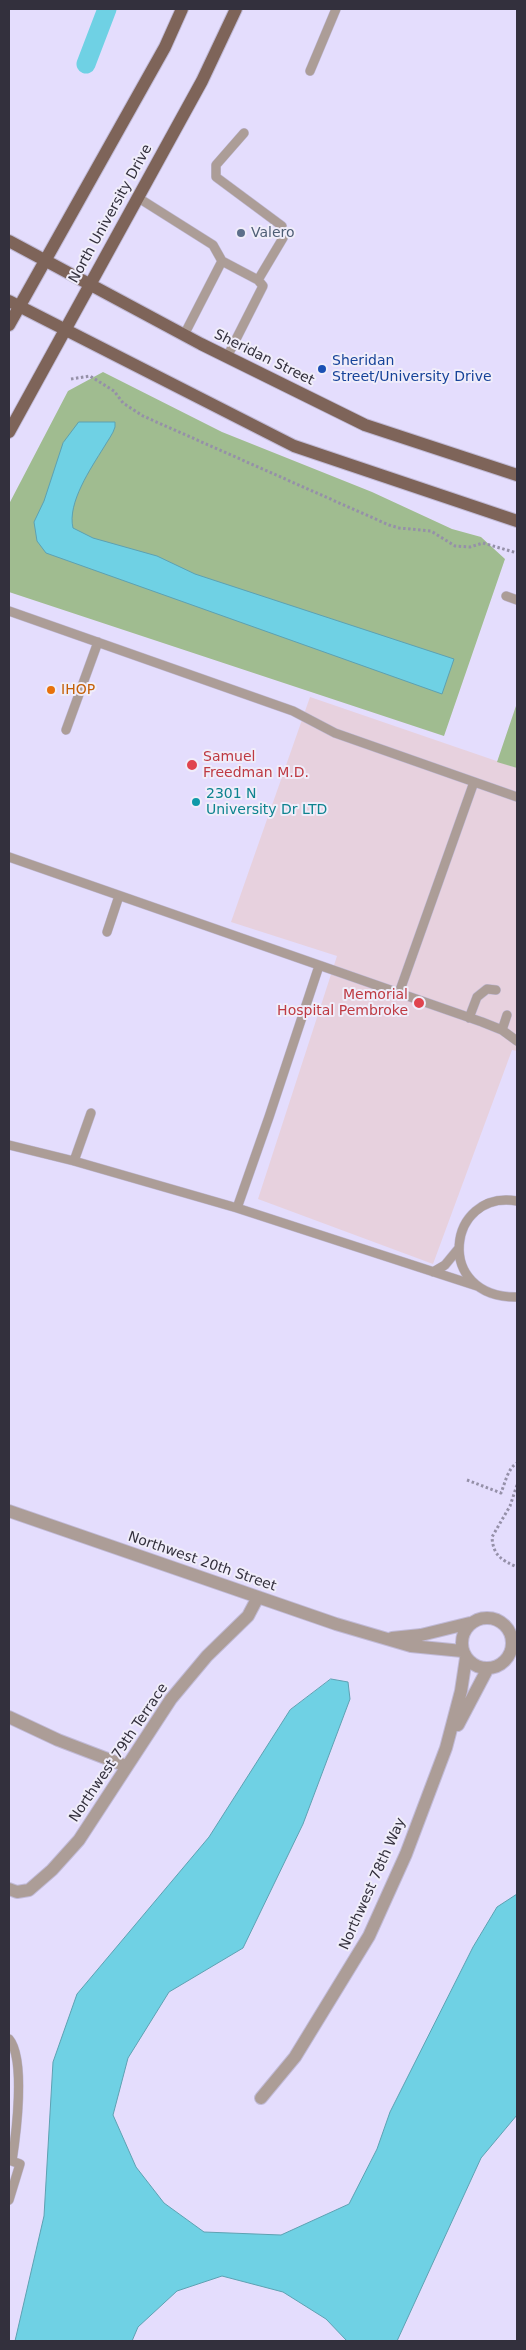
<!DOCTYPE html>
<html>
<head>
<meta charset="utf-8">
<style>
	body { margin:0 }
	#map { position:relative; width:526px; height:2350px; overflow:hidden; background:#e4ddfd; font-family:"DejaVu Sans",sans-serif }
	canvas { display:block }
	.frame { position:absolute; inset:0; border:10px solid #33303d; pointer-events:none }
</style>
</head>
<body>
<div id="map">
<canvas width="526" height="2350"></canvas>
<div class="frame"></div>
</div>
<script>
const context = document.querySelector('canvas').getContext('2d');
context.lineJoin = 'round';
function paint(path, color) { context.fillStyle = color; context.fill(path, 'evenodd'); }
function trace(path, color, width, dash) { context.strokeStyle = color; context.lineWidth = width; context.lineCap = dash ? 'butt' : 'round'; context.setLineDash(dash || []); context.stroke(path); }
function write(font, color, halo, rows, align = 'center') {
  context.font = font + ' "DejaVu Sans",sans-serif'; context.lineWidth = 4; context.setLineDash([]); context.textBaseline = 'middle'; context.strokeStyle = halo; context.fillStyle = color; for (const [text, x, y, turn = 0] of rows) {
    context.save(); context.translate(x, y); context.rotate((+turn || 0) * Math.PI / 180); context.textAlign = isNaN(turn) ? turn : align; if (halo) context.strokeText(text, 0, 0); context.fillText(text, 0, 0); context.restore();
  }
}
const medical = new Path2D(`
	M310,697L517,768V1051L512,1050L433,1264L258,1199L337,956L231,922Z`);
const green = new Path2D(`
	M103,372L222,432L372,492L452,529L481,537L505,559L444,736L9,592V504L68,391Z
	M517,703V768L497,762Z`);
const water = new Path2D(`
	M79,422H115V427C113,434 108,440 104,447C91,468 67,503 73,528L93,538L157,556L195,574L454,659L442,694L46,553L37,541L34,522L44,501L63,443Z
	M331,1679L348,1682L350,1699L303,1824L243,1948L169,1992L128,2058L113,2115L136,2167L164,2203L204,2232L281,2235L349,2204L377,2149L390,2112L473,1947L497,1907L517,1894V2115L481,2158L397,2341H347L326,2319L283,2292L222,2276L177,2291L138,2327L132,2341H15L44,2216L53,2062L77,1994L209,1837L290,1710Z`);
const canal = new Path2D(`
	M86,64L107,9`);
const path = new Path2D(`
	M71,379L90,376L114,391L123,403L143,416L389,525L399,528L431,531L455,546L470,547L483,543L517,553
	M467,1480L501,1493C505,1483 508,1468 517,1463
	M517,1485L510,1506L492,1537C493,1555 501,1560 517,1567`);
const lane = new Path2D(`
	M310,71L336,9
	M244,133L216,165V177L282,226L283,238L258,280
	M137,197L213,245L222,261L184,335
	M222,261L258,280L263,286L227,357
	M506,596L517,600
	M9,611L293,711L335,733L517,797
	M66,730L98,642
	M9,857L482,1022L502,1030L517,1041
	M107,932L119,896
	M399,993L474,782
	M469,1018L477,997L487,989L496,990
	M502,1030L507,1015
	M9,1145L74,1161L237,1208L477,1286
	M74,1161L91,1113
	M517,1201C447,1189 433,1298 517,1297
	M237,1208L269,1117L319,966
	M433,1272L445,1265L459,1248
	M9,2039C26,2059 16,2135 12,2161
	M9,2160L20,2164L9,2200`);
const street = new Path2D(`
	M9,1511L336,1624L411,1646L462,1651
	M462 1643a25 25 0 1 1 50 0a25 25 0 1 1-50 0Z
	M392,1638L421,1635L470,1623
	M9,1717L58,1740L126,1766
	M458,1725L488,1668
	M9,1889L17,1892L29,1890L52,1870L79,1840L171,1699L207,1656L248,1616L258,1597
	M261,2098L295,2057L369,1936L406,1854L446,1748L461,1691L466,1658`);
const primary = new Path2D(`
	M9,241L201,344L365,425L517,475
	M9,301L294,446L517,521
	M9,325L165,47L182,9
	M9,432L202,81L236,9`);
const markers = [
	[241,233,5,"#5c6f8a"],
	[322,369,5,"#1a4fb4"],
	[51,690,5,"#e8710a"],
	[192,765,6,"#e0444e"],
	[196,802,5,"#0f9aa8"],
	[419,1003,6,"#e0444e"]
];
const streetNames = [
	["North University Drive",111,214,-61],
	["Sheridan Street",264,358,26],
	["Northwest 20th Street",202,1562,19],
	["Northwest 79th Terrace",119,1753,-56],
	["Northwest 78th Way",373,1884,-66]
];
const serviceNames = [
	["Valero",251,233]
];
const transitNames = [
	["Sheridan",332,361],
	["Street/University Drive",332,377]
];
const foodNames = [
	["IHOP",61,690]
];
const healthNames = [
	["Samuel",203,757],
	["Freedman M.D.",203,773],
	["Memorial",408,995,"right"],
	["Hospital Pembroke",408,1011,"right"]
];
const cultureNames = [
	["2301 N",206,794],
	["University Dr LTD",206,810]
];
paint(medical, '#e7d1de');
paint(green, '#a0bc90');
paint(water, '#6fd1e4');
trace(water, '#5da1b2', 1);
trace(canal, '#6fd1e4', 19);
trace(lane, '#c1bad7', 10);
trace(street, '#c1bad7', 14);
trace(primary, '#c1bad7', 14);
trace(path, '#9590a8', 3, [2.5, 2.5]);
trace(lane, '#ac9d97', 9);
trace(street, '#ac9d97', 12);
trace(primary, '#7e6459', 12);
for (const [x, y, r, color] of markers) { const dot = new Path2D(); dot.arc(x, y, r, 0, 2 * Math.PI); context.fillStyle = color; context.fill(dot); trace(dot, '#f0edfa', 2); }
write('14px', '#33303d', '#f0edfa', streetNames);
write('14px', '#4e5e75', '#f0edfa', serviceNames, 'left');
write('14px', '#164399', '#f0edfa', transitNames, 'left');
write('14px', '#c56008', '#f0edfa', foodNames, 'left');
write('14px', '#be3a42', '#f0edfa', healthNames, 'left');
write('14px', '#0d838f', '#f0edfa', cultureNames, 'left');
</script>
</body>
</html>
